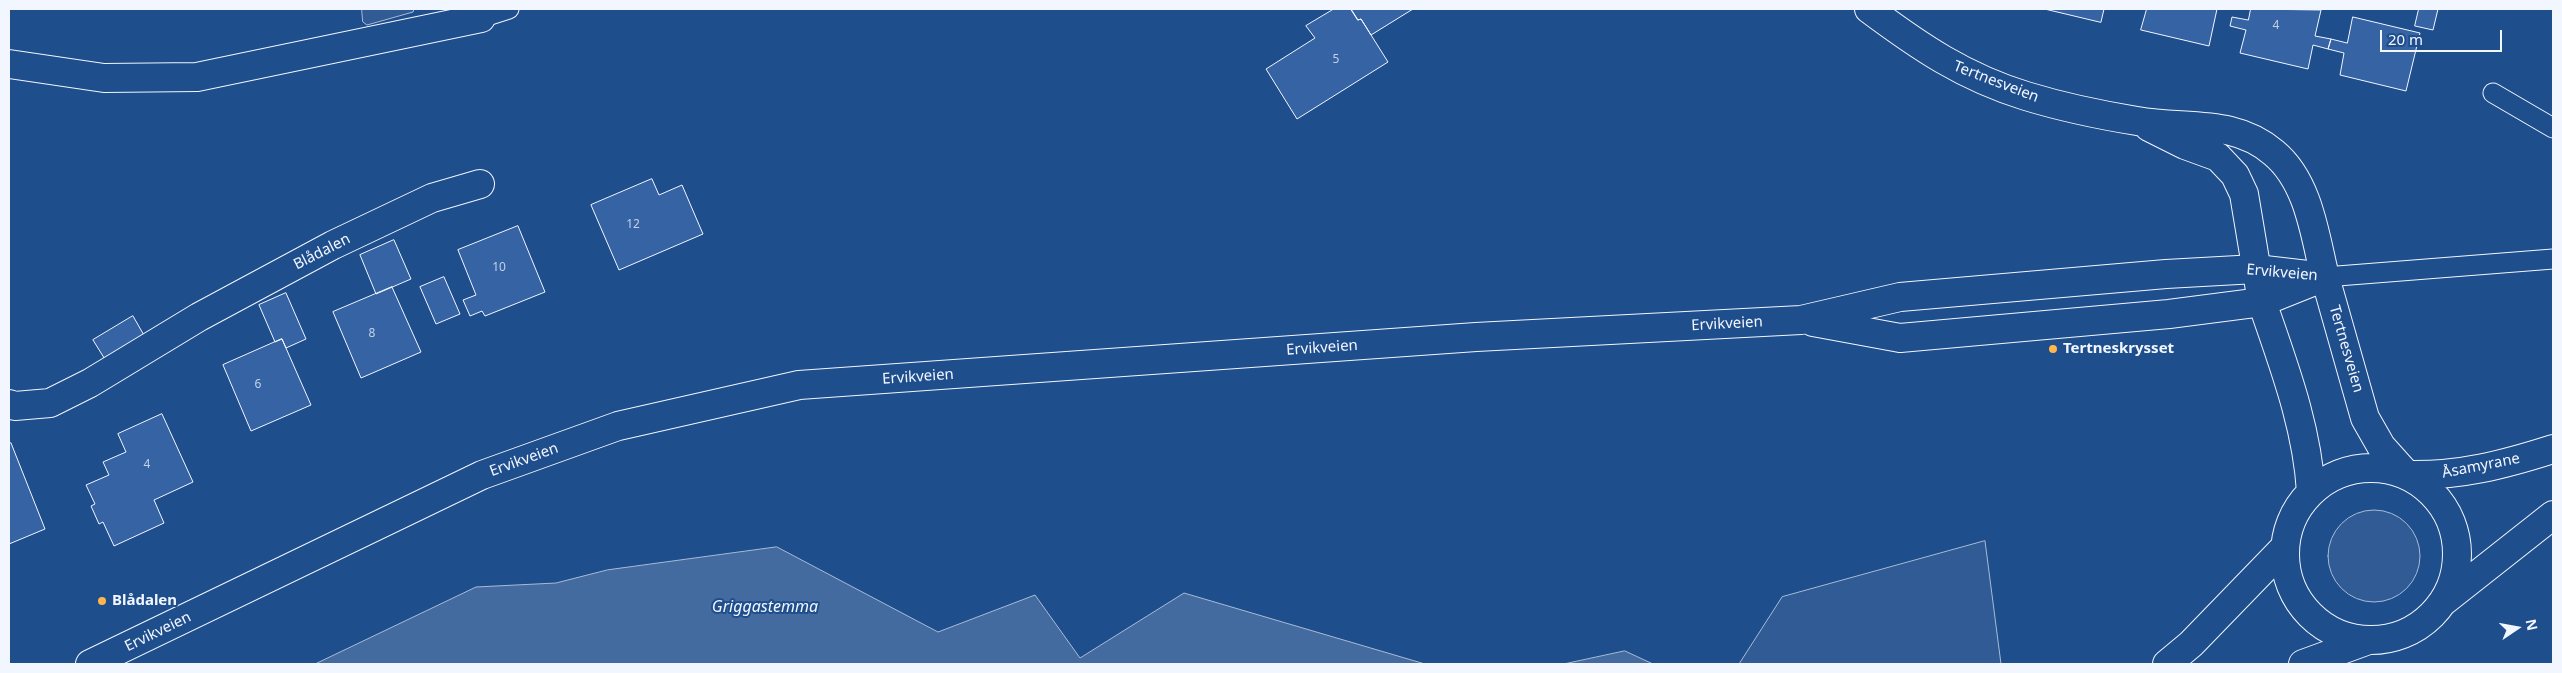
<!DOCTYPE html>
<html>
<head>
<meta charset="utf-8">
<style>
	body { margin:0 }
	#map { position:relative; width:2562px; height:673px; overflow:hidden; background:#1f4e8c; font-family:"Noto Sans",sans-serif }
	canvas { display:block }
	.frame { position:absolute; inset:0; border:10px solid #f2f6ff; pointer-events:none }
	.north { position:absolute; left:2492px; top:603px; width:50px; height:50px; -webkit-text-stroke:4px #1f4e8c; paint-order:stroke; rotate:78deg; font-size:14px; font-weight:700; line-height:20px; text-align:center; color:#f2f6ff }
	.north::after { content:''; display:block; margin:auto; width:18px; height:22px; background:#f2f6ff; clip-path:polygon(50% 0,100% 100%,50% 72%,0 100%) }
	.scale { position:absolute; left:2380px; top:30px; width:122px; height:22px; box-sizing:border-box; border:2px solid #f2f6ff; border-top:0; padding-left:6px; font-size:15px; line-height:18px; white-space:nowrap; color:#f2f6ff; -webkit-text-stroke:4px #1f4e8c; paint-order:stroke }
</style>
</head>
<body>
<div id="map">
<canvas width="2562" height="673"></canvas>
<div class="frame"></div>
<div class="north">N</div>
<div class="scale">20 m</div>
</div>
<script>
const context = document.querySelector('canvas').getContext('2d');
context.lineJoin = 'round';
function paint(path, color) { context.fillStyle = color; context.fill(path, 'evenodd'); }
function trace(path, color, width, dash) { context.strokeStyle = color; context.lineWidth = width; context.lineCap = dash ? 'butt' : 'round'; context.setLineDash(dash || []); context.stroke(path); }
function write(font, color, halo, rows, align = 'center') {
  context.font = font + ' "Noto Sans",sans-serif'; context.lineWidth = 4; context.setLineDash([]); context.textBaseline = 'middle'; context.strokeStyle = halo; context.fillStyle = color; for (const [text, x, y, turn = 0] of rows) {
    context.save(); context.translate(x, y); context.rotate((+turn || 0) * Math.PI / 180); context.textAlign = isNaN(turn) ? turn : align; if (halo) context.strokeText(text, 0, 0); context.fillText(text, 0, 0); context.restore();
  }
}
const built = new Path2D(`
	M362,9H414L413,12L367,25L363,22Z
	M2328 556a46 46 0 1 1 92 0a46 46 0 1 1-92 0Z
	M1985,541L2001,664H1739L1782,597Z`);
const water = new Path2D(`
	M777,547L938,632L1035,595L1080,658L1184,593L1425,664H315L476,587L556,583L607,570Z
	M1625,651L1653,664H1564Z`);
const building = new Path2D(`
	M1334,9H1351L1358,20L1361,19L1388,62L1297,119L1266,69L1315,38L1306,26Z
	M1351,9H1413L1371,35L1361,19L1358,20Z
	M2045,9H2104L2101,22Z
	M2147,9H2217L2209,46L2141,30Z
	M2251,9L2321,10L2315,36L2331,39L2328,49L2313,45L2308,69L2240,53L2246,30L2230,26L2232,17L2248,20Z
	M2419,9H2438L2433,30L2415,26Z
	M2353,17L2420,33L2406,91L2340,75L2344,53L2328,49L2331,39L2347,43Z
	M652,179L659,195L682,185L703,234L619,270L591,205Z
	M518,226L545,292L485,316L482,311L470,316L463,300L476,295L458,250Z
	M394,240L411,279L376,294L360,255Z
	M444,277L460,314L436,324L420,287Z
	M392,287L421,352L361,378L333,312Z
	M286,293L306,339L286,348L282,339L275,342L259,305Z
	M133,316L145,337L106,361L93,340Z
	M282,339L311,405L251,431L223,365Z
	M162,414L193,482L154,500L164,523L114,546L103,522L99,524L91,506L95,504L86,485L109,475L103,462L126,452L118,434Z
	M11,443L45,529L9,544V444Z`);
const service = new Path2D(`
	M471,11L481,18L509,9
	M2493,93L2553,128
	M2325,277L2553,259`);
const minor = new Path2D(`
	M9,64L104,78L197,77L481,18
	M9,404L15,406L50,403L90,383L199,317L333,245L432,198L480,184`);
const secondary = new Path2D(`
	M1869,9C1920,47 1964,77 2026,96C2062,107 2100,115 2137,121C2185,130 2233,118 2274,153C2309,182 2315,236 2325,277
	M2149,127L2185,145L2218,157L2235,175L2244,194L2262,302`);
const primary = new Path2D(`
	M2325,277L2365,418L2381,446L2407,475C2460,476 2503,465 2553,449
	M2262,302C2283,364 2307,425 2311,492
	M1813,322L1900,338L2169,314L2262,302L2322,278
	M2285 554a86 86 0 1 1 172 0a86 86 0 1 1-172 0Z
	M2444,601L2553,515
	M90,664L482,475L618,426L799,385L1476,337L1801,320L1900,297L2166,274L2256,269L2325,277`);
const motorway = new Path2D(`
	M2167,664L2191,644L2285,547
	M2303,664L2366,641`);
const markers = [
	[2053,349,5,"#ffb74d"],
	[102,601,5,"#ffb74d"]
];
const numberNames = [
	["4",2276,26],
	["5",1336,60],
	["12",633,225],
	["10",499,268],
	["8",372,334],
	["6",258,385],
	["4",147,465]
];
const streetNames = [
	["Tertnesveien",1996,82,21],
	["Blådalen",322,252,-27],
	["Ervikveien",2282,273,5],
	["Ervikveien",1727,324,-3],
	["Ervikveien",1322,348,-4],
	["Tertnesveien",2346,349,74],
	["Ervikveien",918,377,-4],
	["Ervikveien",524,460,-20],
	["Åsamyrane",2481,466,-11],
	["Ervikveien",158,632,-26]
];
const poiNames = [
	["Tertneskrysset",2063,349],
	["Blådalen",112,601]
];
const waterNames = [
	["Griggastemma",765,607]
];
paint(built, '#305b95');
trace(built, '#a8bbd7', 1);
paint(water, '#446ba0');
trace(water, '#a8bbd7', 1);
paint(building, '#3563a3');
trace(building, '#f2f6ff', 1);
trace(service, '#f2f6ff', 21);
trace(minor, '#f2f6ff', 30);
trace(secondary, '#f2f6ff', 30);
trace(primary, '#f2f6ff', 30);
trace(motorway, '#f2f6ff', 30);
trace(service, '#1f4e8c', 19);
trace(minor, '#1f4e8c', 28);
trace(secondary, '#1f4e8c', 28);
trace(primary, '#1f4e8c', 28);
trace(motorway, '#1f4e8c', 28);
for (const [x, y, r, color] of markers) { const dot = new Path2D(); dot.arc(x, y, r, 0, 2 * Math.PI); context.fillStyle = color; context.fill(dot); trace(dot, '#1f4e8c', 2); }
write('12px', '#c3d1e8', null, numberNames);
write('15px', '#f2f6ff', '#1f4e8c', streetNames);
write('bold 15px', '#f2f6ff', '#1f4e8c', poiNames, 'left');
write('italic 16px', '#f2f6ff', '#1f4e8c', waterNames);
</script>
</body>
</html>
